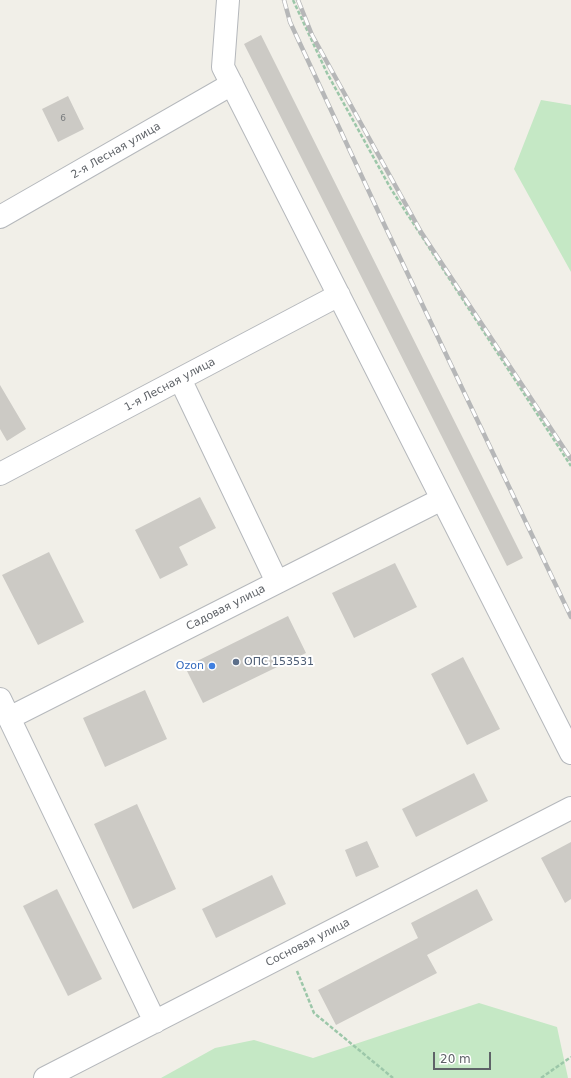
<!DOCTYPE html>
<html>
<head>
<meta charset="utf-8">
<style>
	body { margin:0 }
	#map { position:relative; width:571px; height:1078px; overflow:hidden; background:#f1efe8; font-family:"DejaVu Sans",sans-serif }
	canvas { display:block }
	.scale { position:absolute; left:433px; top:1052px; width:58px; height:18px; box-sizing:border-box; border:2px solid #5f6368; border-top:0; padding-left:5px; font-size:12px; line-height:14px; white-space:nowrap; color:#5f6368; -webkit-text-stroke:3px #fff; paint-order:stroke }
</style>
</head>
<body>
<div id="map">
<canvas width="571" height="1078"></canvas>
<div class="scale">20 m</div>
</div>
<script>
const context = document.querySelector('canvas').getContext('2d');
context.lineJoin = 'round';
function paint(path, color) { context.fillStyle = color; context.fill(path, 'evenodd'); }
function trace(path, color, width, dash) { context.strokeStyle = color; context.lineWidth = width; context.lineCap = dash ? 'butt' : 'round'; context.setLineDash(dash || []); context.stroke(path); }
function write(font, color, halo, rows, align = 'center') {
  context.font = font + ' "DejaVu Sans",sans-serif'; context.lineWidth = 4; context.setLineDash([]); context.textBaseline = 'middle'; context.strokeStyle = halo; context.fillStyle = color; for (const [text, x, y, turn = 0] of rows) {
    context.save(); context.translate(x, y); context.rotate((+turn || 0) * Math.PI / 180); context.textAlign = isNaN(turn) ? turn : align; if (halo) context.strokeText(text, 0, 0); context.fillText(text, 0, 0); context.restore();
  }
}
const green = new Path2D(`
	M541,100L571,105V272L514,169Z
	M479,1003L557,1027L568,1078H161L215,1048L254,1040L313,1058Z`);
const building = new Path2D(`
	M261,35L523,558L507,566L244,44Z
	M68,96L84,129L58,142L42,109Z
	M0,385L26,429L7,441L0,429Z
	M200,497L216,528L179,547L188,565L160,579L135,530Z
	M49,552L84,622L38,645L2,575Z
	M395,563L417,607L354,638L332,593Z
	M288,616L306,653L203,703L185,667Z
	M463,657L500,729L467,745L431,674Z
	M145,690L167,739L105,767L83,718Z
	M474,773L488,801L416,837L402,809Z
	M137,804L176,889L133,909L94,824Z
	M367,841L379,867L356,877L345,850Z
	M571,842V899L565,903L541,858Z
	M272,875L286,904L216,938L202,909Z
	M57,889L102,979L68,996L23,906Z
	M477,889L493,920L427,955L437,973L336,1025L318,990L418,938L411,923Z`);
const path = new Path2D(`
	M293,0L327,73L391,189L571,466
	M297,971L314,1013L393,1078
	M541,1078L571,1057`);
const minor = new Path2D(`
	M228,0L223,67L571,753
	M0,217L232,84
	M180,379L277,582
	M0,474L339,295
	M0,699L155,1022
	M9,718L442,499
	M45,1078L571,808`);
const rail = new Path2D(`
	M284,0L290,22L384,224L571,617
	M298,0L312,35L421,232L571,459`);
const markers = [
	[236,662,4,"#5c6f8a"],
	[212,666,4,"#3f7fe0"]
];
const numberNames = [
	["6",63,119]
];
const streetNames = [
	["2-я Лесная улица",116,151,-30],
	["1-я Лесная улица",170,385,-28],
	["Садовая улица",226,608,-27],
	["Сосновая улица",308,943,-27]
];
const serviceNames = [
	["ОПС 153531",244,662]
];
const shopNames = [
	["Ozon",204,666]
];
paint(green, '#c5e8c5');
paint(building, '#cccac5');
trace(minor, '#b5b8bc', 24);
trace(path, '#9cc7a9', 2.5, [4, 2]);
trace(minor, '#fff', 22);
trace(rail, '#b6b7b8', 4.5);
trace(rail, '#fff', 3, [9]);
for (const [x, y, r, color] of markers) { const dot = new Path2D(); dot.arc(x, y, r, 0, 2 * Math.PI); context.fillStyle = color; context.fill(dot); trace(dot, '#fff', 1.5); }
write('9px', '#7a7d7f', null, numberNames);
write('11px', '#5f6368', '#fff', streetNames);
write('11px', '#4e5e75', '#fff', serviceNames, 'left');
write('11px', '#366cbe', '#fff', shopNames, 'right');
</script>
</body>
</html>
